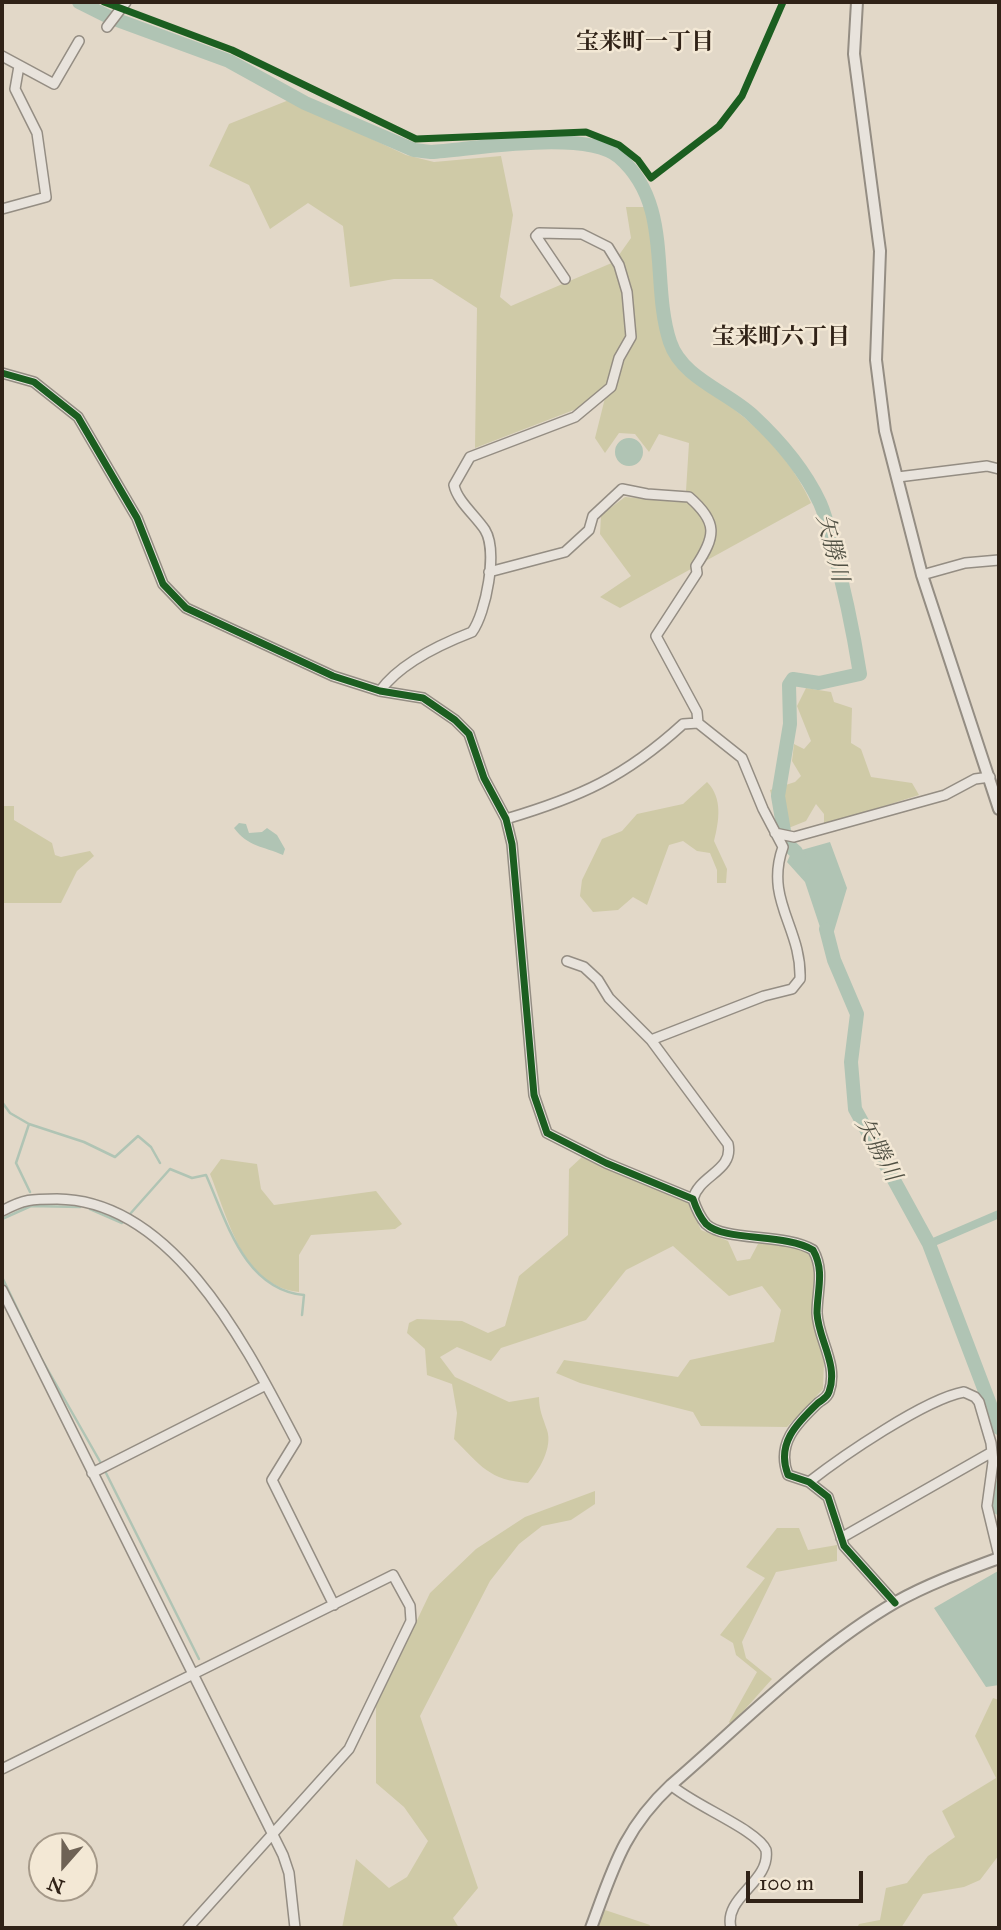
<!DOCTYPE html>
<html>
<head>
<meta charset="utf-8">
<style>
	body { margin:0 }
	#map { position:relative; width:1001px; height:1930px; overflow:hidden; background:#e2d8c8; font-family:"IM FELL Great Primer",serif }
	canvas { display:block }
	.frame { position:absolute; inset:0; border:4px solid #302217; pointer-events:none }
	.north { position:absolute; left:28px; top:1832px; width:70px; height:70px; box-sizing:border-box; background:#f3e8d5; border:2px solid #a59989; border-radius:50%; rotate:201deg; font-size:19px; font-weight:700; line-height:28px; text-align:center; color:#302217 }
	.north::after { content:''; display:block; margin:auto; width:24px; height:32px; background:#6e6255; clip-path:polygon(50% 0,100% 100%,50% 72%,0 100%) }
	.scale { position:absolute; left:746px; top:1871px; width:117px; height:32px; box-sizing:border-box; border:4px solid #302217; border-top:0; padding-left:9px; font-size:21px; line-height:24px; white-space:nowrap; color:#302217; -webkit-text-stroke:5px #f3e8d5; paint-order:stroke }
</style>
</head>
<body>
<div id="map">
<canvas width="1001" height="1930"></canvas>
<div class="frame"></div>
<div class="north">N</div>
<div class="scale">100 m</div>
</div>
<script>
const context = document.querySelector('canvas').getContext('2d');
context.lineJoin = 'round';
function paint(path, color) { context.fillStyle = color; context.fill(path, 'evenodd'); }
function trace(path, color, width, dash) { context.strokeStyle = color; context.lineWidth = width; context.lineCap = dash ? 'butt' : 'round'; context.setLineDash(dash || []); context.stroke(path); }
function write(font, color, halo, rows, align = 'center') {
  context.font = font + ' "IM FELL Great Primer","Noto Serif JP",serif'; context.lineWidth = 5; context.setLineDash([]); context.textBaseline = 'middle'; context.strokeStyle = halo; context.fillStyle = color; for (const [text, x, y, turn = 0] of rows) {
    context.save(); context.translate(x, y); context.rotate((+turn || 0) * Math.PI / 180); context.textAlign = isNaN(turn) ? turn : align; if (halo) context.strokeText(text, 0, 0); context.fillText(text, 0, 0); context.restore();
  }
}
const green = new Path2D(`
	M289,100L406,155L434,162L501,156L513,215L500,297L511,306L614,262L631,238L626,207H646L676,366C730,405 783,440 811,503L620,608L600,597L631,576L600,534L601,515L625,497L680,502L686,491L689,443L659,434L649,452L635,434L619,433L605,453L595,438L605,398L475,448L477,308L432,279H394L350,287L343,226L308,203L270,229L249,185L209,166L229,124Z
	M806,688L831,692L834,702L852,708L851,743L861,749L871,777L912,783L919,795L824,825V814L816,804L806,821L781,831L770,790L795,782L801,776L792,761L794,744L804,749L811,741L797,706Z
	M707,782C723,798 719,821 714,841L727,869L726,883H717V870L710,853L697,851L683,841L669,845L647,905L633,897L618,910L593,912L580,896L582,880L602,839L622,831L637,814L683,804Z
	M2,806H14V820L52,843L55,855L61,857L90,851L94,856L77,871L61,903H2Z
	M583,1156L688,1201L701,1230L728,1241L737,1261L750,1259L758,1244L771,1242L804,1250L812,1258L815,1277L812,1316L824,1362L823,1389L787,1427L701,1426L693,1412L580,1383L556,1373L564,1360L678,1377L690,1360L774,1342L781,1310L762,1286L729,1296L673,1246L626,1270L586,1320L501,1348L491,1361L457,1347L440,1357L455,1377L509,1402L539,1397C539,1410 543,1418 547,1430C553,1447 539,1471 528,1483C489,1480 481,1466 454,1439L457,1413L452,1384L427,1375L425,1349L407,1333L409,1323L417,1319L462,1321L488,1333L505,1326L519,1276L568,1235L569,1169Z
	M221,1159L257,1164L261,1189L274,1205L376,1191L402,1224L395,1229L311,1235L299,1255V1292C242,1286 229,1220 210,1174Z
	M595,1491V1504L571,1520L542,1526L519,1544L490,1581L420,1716L478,1888L453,1918L459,1928H342L356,1859L389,1888L407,1877L428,1841L404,1807L376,1783V1706L430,1593L476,1549L525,1517Z
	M777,1528H799L808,1550L837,1545V1561L776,1572L742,1642L746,1658L772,1679L731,1725L729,1722L757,1672L736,1655L733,1643L720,1635L765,1578L746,1567Z
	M993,1698L999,1700V1855L980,1880L964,1887L923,1894L901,1928H857L859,1924L880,1920L886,1888L907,1883L928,1856L955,1837L942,1811L996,1778L975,1736Z
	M605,1910L650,1925L649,1928H597Z`);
const water = new Path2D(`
	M615 452a14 14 0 1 1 28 0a14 14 0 1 1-28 0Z
	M239,823L246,824L249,833L262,832L267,828L277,835L285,849L283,855C263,846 248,847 234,828Z
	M830,842L847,888L828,951L805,882L787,862L791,853Z
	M998,1571L999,1685L986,1687L934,1608Z`);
const stream = new Path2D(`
	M2,1102L10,1113L29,1124L16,1163L30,1192
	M29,1124L84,1142L115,1157L138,1136L151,1147L160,1163
	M90,1209L122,1223L170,1169L192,1178L206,1175C227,1222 244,1289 304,1295L302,1315
	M2,1219L31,1206L80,1207
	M2,1277L41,1358L102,1465
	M105,1471L199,1659`);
const canal = new Path2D(`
	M929,1244L999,1214`);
const river = new Path2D(`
	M79,2L109,17L229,61L305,103L414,150L431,152C476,149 586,129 619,157C674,205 650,281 670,342C682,378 726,391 752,415C778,439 805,471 820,503C826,516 829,531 832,544C844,587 853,630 860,674L819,683L793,679L789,685L790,724L778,796L786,843L796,852L803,867
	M826,929L834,960L857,1014L851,1062L855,1109L929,1244L999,1428
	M999,1487V1508`);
const minor = new Path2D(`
	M107,27L126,2
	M2,56L54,84L79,41
	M2,209L46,197L37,133L15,89L19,66
	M2,373L34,382L78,417L137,518L163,584L186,608L333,676L380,691L423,698L455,720L469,734L484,778L506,819L512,844L534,1095L547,1133L606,1163L693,1199C696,1208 700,1217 706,1224C725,1242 785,1233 813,1250C825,1271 817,1291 817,1313C818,1339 839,1365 829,1392C827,1398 823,1399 818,1403C796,1424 776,1444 788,1475L809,1482L828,1497L844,1546L895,1603
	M898,477L987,466L999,469
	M489,572L565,552L589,530L593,516L622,489L647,494L689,497C718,522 716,536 696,566L697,573L656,636L697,712L698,723
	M922,575L965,563L999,560
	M380,691C400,663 441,644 472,632C486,613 498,551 485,530C476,516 457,501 454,485L470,457L575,417L611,387L619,358L631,337L627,292L619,265L608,247L582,234L539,233L536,236L565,279
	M506,819C580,797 625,777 683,724L698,723L742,758L763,809L783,847C764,900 802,928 800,979L792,989L764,996L651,1040
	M775,833L794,837L945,795L975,779L990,777
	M567,961L584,967L598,980L609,998L651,1040L728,1144C734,1171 699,1175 693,1199
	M2,1211C24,1199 32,1199 57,1199C175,1200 248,1350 296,1441L272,1480L334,1605
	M2,1290L283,1855L289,1873L295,1928
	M92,1473L266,1385
	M809,1482C841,1457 925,1399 964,1392L975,1397L979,1402L991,1443L993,1462L987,1506L999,1556
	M841,1538L992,1452
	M2,1769L393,1575L410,1606L411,1621L349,1749L188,1928
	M671,1785C693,1805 758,1830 766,1850C771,1882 723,1897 731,1928`);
const tertiary = new Path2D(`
	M857,2L854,54L880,251L876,360L885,431L922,575L999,809
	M591,1928C613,1869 623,1830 671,1785C743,1723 813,1650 896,1602C928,1584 964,1571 999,1558`);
const cycleway = new Path2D(`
	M104,2L232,50L416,139L586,132L619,145L638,160L651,178L719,126L742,96L783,2
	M2,373L34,382L78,417L137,518L163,584L186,608L333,676L380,691L423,698L455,720L469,734L484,778L506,819L512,844L534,1095L547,1133L606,1163L693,1199C696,1208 700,1217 706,1224C725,1242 785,1233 813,1250C825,1271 817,1291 817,1313C818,1339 839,1365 829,1392C827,1398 823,1399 818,1403C796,1424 776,1444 788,1475L809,1482L828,1497L844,1546L895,1603`);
const neighbourhoodNames = [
	["宝来町一丁目",645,43],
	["宝来町六丁目",781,338]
];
const waterNames = [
	["矢勝川",831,548,76],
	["矢勝川",877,1150,61]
];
paint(green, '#cfcaa7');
paint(water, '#b0c4b4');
trace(stream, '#b0c4b4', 2.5);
trace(canal, '#b0c4b4', 8);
trace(river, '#b0c4b4', 14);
trace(minor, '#948d83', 12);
trace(tertiary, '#948d83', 14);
trace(minor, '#e8e3dc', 9);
trace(tertiary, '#e8e3dc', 10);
trace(cycleway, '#1b5e20', 7);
write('bold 23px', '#302217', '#f3e8d5', neighbourhoodNames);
write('italic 23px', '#505043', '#f3e8d5', waterNames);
</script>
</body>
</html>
